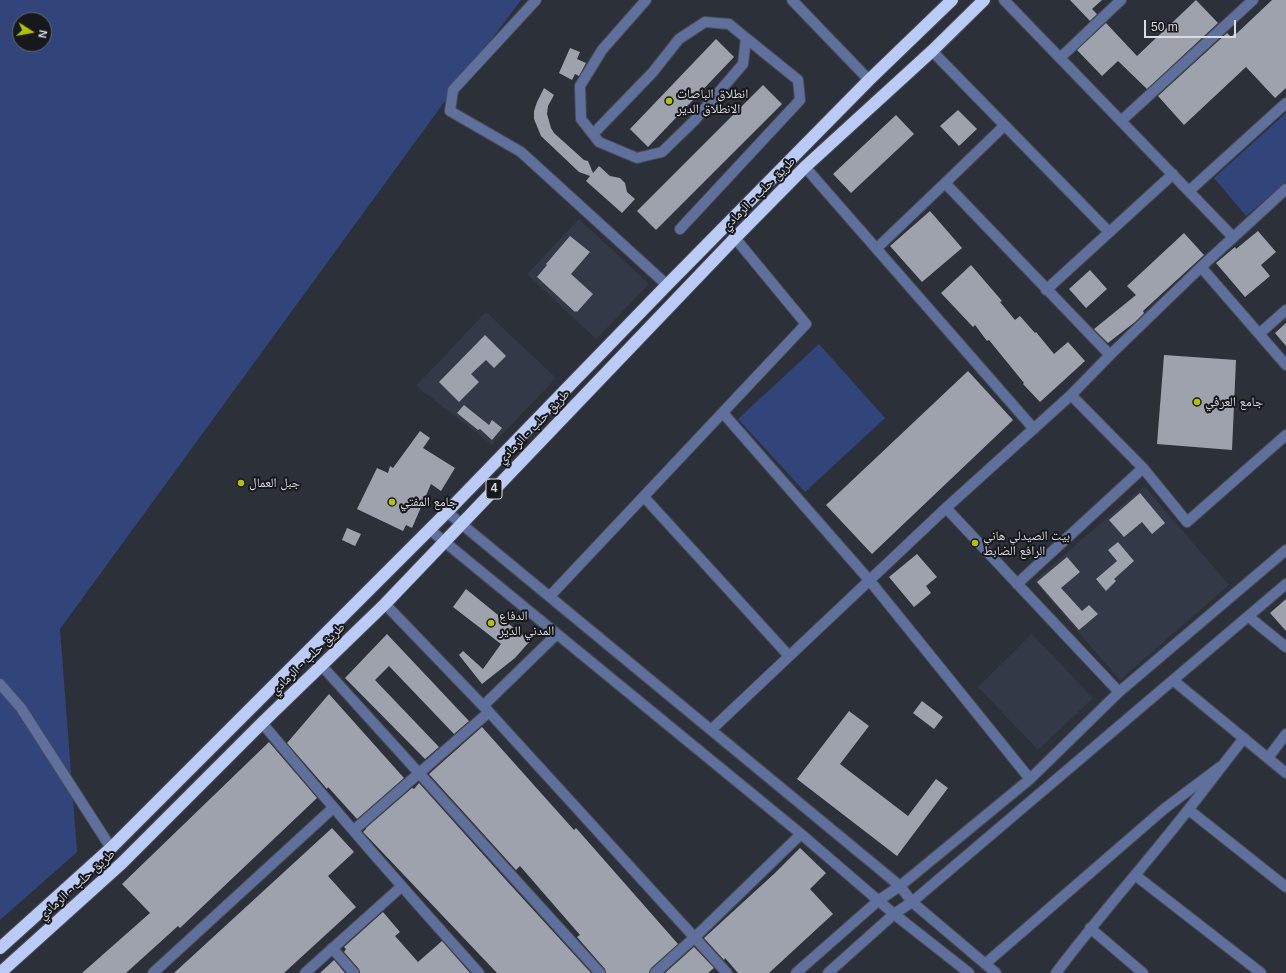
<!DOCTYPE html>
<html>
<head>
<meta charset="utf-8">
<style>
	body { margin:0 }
	#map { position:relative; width:1286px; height:973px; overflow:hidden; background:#2c3038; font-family:Helvetica,sans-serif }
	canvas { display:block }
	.north { position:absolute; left:12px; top:12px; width:40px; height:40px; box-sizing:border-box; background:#16181b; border:1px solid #64666a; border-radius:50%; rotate:101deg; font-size:11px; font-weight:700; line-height:16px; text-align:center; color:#dadce1 }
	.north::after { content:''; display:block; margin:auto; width:14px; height:18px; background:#b0c500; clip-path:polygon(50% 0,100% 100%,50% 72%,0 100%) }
	.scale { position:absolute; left:1144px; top:20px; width:92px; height:18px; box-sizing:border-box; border:2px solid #dadce1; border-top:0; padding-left:5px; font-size:12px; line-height:14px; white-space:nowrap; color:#dadce1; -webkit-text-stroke:3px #16181b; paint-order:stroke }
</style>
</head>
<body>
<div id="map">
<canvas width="1286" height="973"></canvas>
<div class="north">N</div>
<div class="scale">50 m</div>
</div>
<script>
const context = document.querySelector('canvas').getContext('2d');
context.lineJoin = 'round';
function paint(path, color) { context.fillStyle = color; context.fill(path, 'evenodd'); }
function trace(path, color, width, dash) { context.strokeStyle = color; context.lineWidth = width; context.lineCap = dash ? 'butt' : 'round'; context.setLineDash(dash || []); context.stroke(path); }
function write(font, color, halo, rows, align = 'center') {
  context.font = font + ' Helvetica,"Noto Naskh Arabic",sans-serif'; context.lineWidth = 4; context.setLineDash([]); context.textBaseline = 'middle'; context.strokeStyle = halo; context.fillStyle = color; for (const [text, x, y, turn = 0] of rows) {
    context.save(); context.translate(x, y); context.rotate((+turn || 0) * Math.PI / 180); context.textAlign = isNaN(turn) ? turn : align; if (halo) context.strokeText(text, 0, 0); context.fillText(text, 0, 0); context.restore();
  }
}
const built = new Path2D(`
	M579,219L649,284L596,339L527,274Z
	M486,312L556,378L492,445L416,386Z
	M1144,486L1229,585L1120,680L1034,581Z
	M1032,634L1093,698L1038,750L978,687Z`);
const green = new Path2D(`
	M0,0H521L453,90L60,629L77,852L0,920ZM20,20H44V44H20Z
	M1286,113V182L1246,216L1214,178Z
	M819,344L885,418L805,492L738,419Z`);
const building = new Path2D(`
	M1070,0H1102L1092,9L1097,14L1090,21Z
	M1196,0L1218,23L1147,89L1118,61L1102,76L1077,50L1106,23L1137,56Z
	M1272,0H1286V88L1275,98L1246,67L1184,125L1158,96L1227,33L1231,37L1234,34L1235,35Z
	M716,39L734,57L648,147L630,129Z
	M570,48L580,52L577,59L586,63L579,76L575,74L572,80L559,73Z
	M763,85L782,104L656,230L637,211Z
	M544,88L554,95L548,106L547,114L551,128L554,133L584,160L588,161L593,173L599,166L610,176L620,178L625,183L627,192L635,199L622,213L586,181L590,176L579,172L541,136L534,119V111L537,102Z
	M958,110L977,129L959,146L940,126Z
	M896,115L914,134L851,193L833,174Z
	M930,211L962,248L922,282L890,246Z
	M1258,231L1276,252L1261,265L1270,276L1245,297L1216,263L1235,247L1236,249Z
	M1184,233L1204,255L1143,311L1144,313L1135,322L1108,343L1094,329L1136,295L1127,286Z
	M570,236L590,252L571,274L593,294L577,312L576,311L575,312L537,277L547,265L546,264Z
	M971,265L1002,301L1000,302L1015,320L1020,316L1035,333L1036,332L1054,354L1068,342L1085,361L1040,402L1023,384L1024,383L989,340L987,341L975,325L973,327L941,293Z
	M1090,270L1107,289L1086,308L1069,289Z
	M1286,323V346L1275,333Z
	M485,335L506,356L494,368L486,360L471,374L479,382L459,402L439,382Z
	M1164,355L1236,360L1232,450L1157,444Z
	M968,371L1013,420L872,554L826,505Z
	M464,405L489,425L492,420L502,428L492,440L480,429L478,430L457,413Z
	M420,431L430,438L423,448L455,468L441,491L431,484L412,528L406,525L403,531L357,509L377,468L388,473L390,466L393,468Z
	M1140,493L1165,523L1152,534L1142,522L1124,537L1109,520Z
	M347,528L361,534L355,546L342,540Z
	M1118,542L1134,561L1114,579L1116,581L1106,591L1096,579L1117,561L1108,550Z
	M917,554L937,577L926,586L931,593L914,607L889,577Z
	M1067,557L1080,572L1061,588L1082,611L1089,605L1098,614L1079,630L1037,582Z
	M466,589L530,641L515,658L482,684L459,655L463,651L483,669L501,644L453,607Z
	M1286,599V631L1270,613Z
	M387,634L469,721L454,734L389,666L375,680L439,747L425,759L345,678Z
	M329,694L404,778L357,819L328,787L327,789L287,743Z
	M922,701L943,717L934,729L913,713Z
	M849,711L869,726L840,764L908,816L936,779L948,788L897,856L797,779Z
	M482,727L574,830L576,828L678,944L651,968L649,973H606L605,969L577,937L580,935L520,866L516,870L429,774Z
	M269,742L317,798L180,928L178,926L126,973H82L150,913L122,884Z
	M419,783L506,880L591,973H497L365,834L363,832L366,829V828L412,788L414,789Z
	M332,828L354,852L328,876L356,907L284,973H174Z
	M800,848L826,873L810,889L833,914L769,973H738L725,958L724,960L704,938L775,873Z
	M383,912L400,932L395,936L418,962L442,941L470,973H360L359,969L344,952L346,949L344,947Z
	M694,947L714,968L708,973H665Z
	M334,960L345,973H320Z`);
const minor = new Path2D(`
	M536,0L453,90L450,111L521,152L667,285
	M792,0L869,80
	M1004,0L1233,237
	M932,51L1109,232
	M1060,58L1121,0
	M1121,121L1253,0
	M593,134L653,72L679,39L705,22L729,24L746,38L743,64L694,121L662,152L637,158L599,142L581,119L580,86L602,50L646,0
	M805,167L1034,429
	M945,183L1004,126
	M1189,191L1286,103
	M680,229L800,100L798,80L746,38
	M877,248L945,183L1110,355
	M1201,267L1286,365
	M1046,290L1173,174
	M1259,334L1286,310
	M1071,395L1143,468L1187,522L1286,435
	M723,413L870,581L1030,779
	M644,497L789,656
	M946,508L1119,692
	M447,512L900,886L912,902L996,973
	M429,529L801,834L894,914L969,973
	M1017,584L1143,468
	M550,596L806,324L735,238
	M385,604L489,712L727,973
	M1249,617L1286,647
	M322,666L600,973
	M1174,681L1286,773
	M0,684L21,708L111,848
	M483,706L557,634
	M262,723C333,808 405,891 479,973
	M711,730L946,508L1071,395L1110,355L1201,267L1286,189
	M1268,758L1286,734
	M1189,810L1286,887
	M354,830L489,712
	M1135,875L1261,973
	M1090,928L1143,973
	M332,948L354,973
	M985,964L1164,809L1220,767
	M153,973L333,808
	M305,973L401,887
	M655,973L695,937L801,834
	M796,973L879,900L900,886L1030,779L1119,692L1286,550
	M828,973L894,914L912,902L1286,584
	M1056,973C1098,917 1145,865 1188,810C1207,786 1225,762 1244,738`);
const highway = new Path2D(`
	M0,948L111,848L447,512L667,285L869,80L952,0
	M0,973L122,863L262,723L385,604L735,238L805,167L932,51L984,0`);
const markers = [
	[669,101,4,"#b0c500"],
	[1197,402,4,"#b0c500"],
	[241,483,4,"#b0c500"],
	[392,502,4,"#b0c500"],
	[975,543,4,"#b0c500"],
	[491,623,4,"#b0c500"]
];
const shields = [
	[494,489,16]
];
const shieldNames = [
	["4",494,489]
];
const poiNames = [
	["انطلاق الباصات",677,94],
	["الانطلاق الدير",677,109],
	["جامع العرفي",1205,402],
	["جبل العمال",249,483],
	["جامع المفتي",400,502],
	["بيت الصيدلي هاني",983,536],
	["الرافع الضابط",983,551],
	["الدفاع",499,616],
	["المدني الدير",499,631]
];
const streetNames = [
	["طريق حلب - الرمادي",759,194,-45],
	["طريق حلب - الرمادي",534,427,-46],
	["طريق حلب - الرمادي",308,659,-44],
	["طريق حلب - الرمادي",77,885,-42]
];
paint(built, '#333946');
paint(green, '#31457b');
paint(building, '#9ea2ac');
trace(minor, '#484c53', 12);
trace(highway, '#484c53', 14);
trace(minor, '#5e709b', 10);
trace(highway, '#b9cbf6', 12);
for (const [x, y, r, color] of markers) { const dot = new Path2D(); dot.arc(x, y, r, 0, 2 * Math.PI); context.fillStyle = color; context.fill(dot); trace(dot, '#16181b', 1.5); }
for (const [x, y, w] of shields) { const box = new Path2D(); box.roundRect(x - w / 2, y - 10, w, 20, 3); context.fillStyle = '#16181b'; context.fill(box); trace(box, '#dadce1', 1); }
write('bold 12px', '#dadce1', null, shieldNames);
write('13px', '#dadce1', '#16181b', poiNames, 'left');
write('13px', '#dadce1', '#16181b', streetNames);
</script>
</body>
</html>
